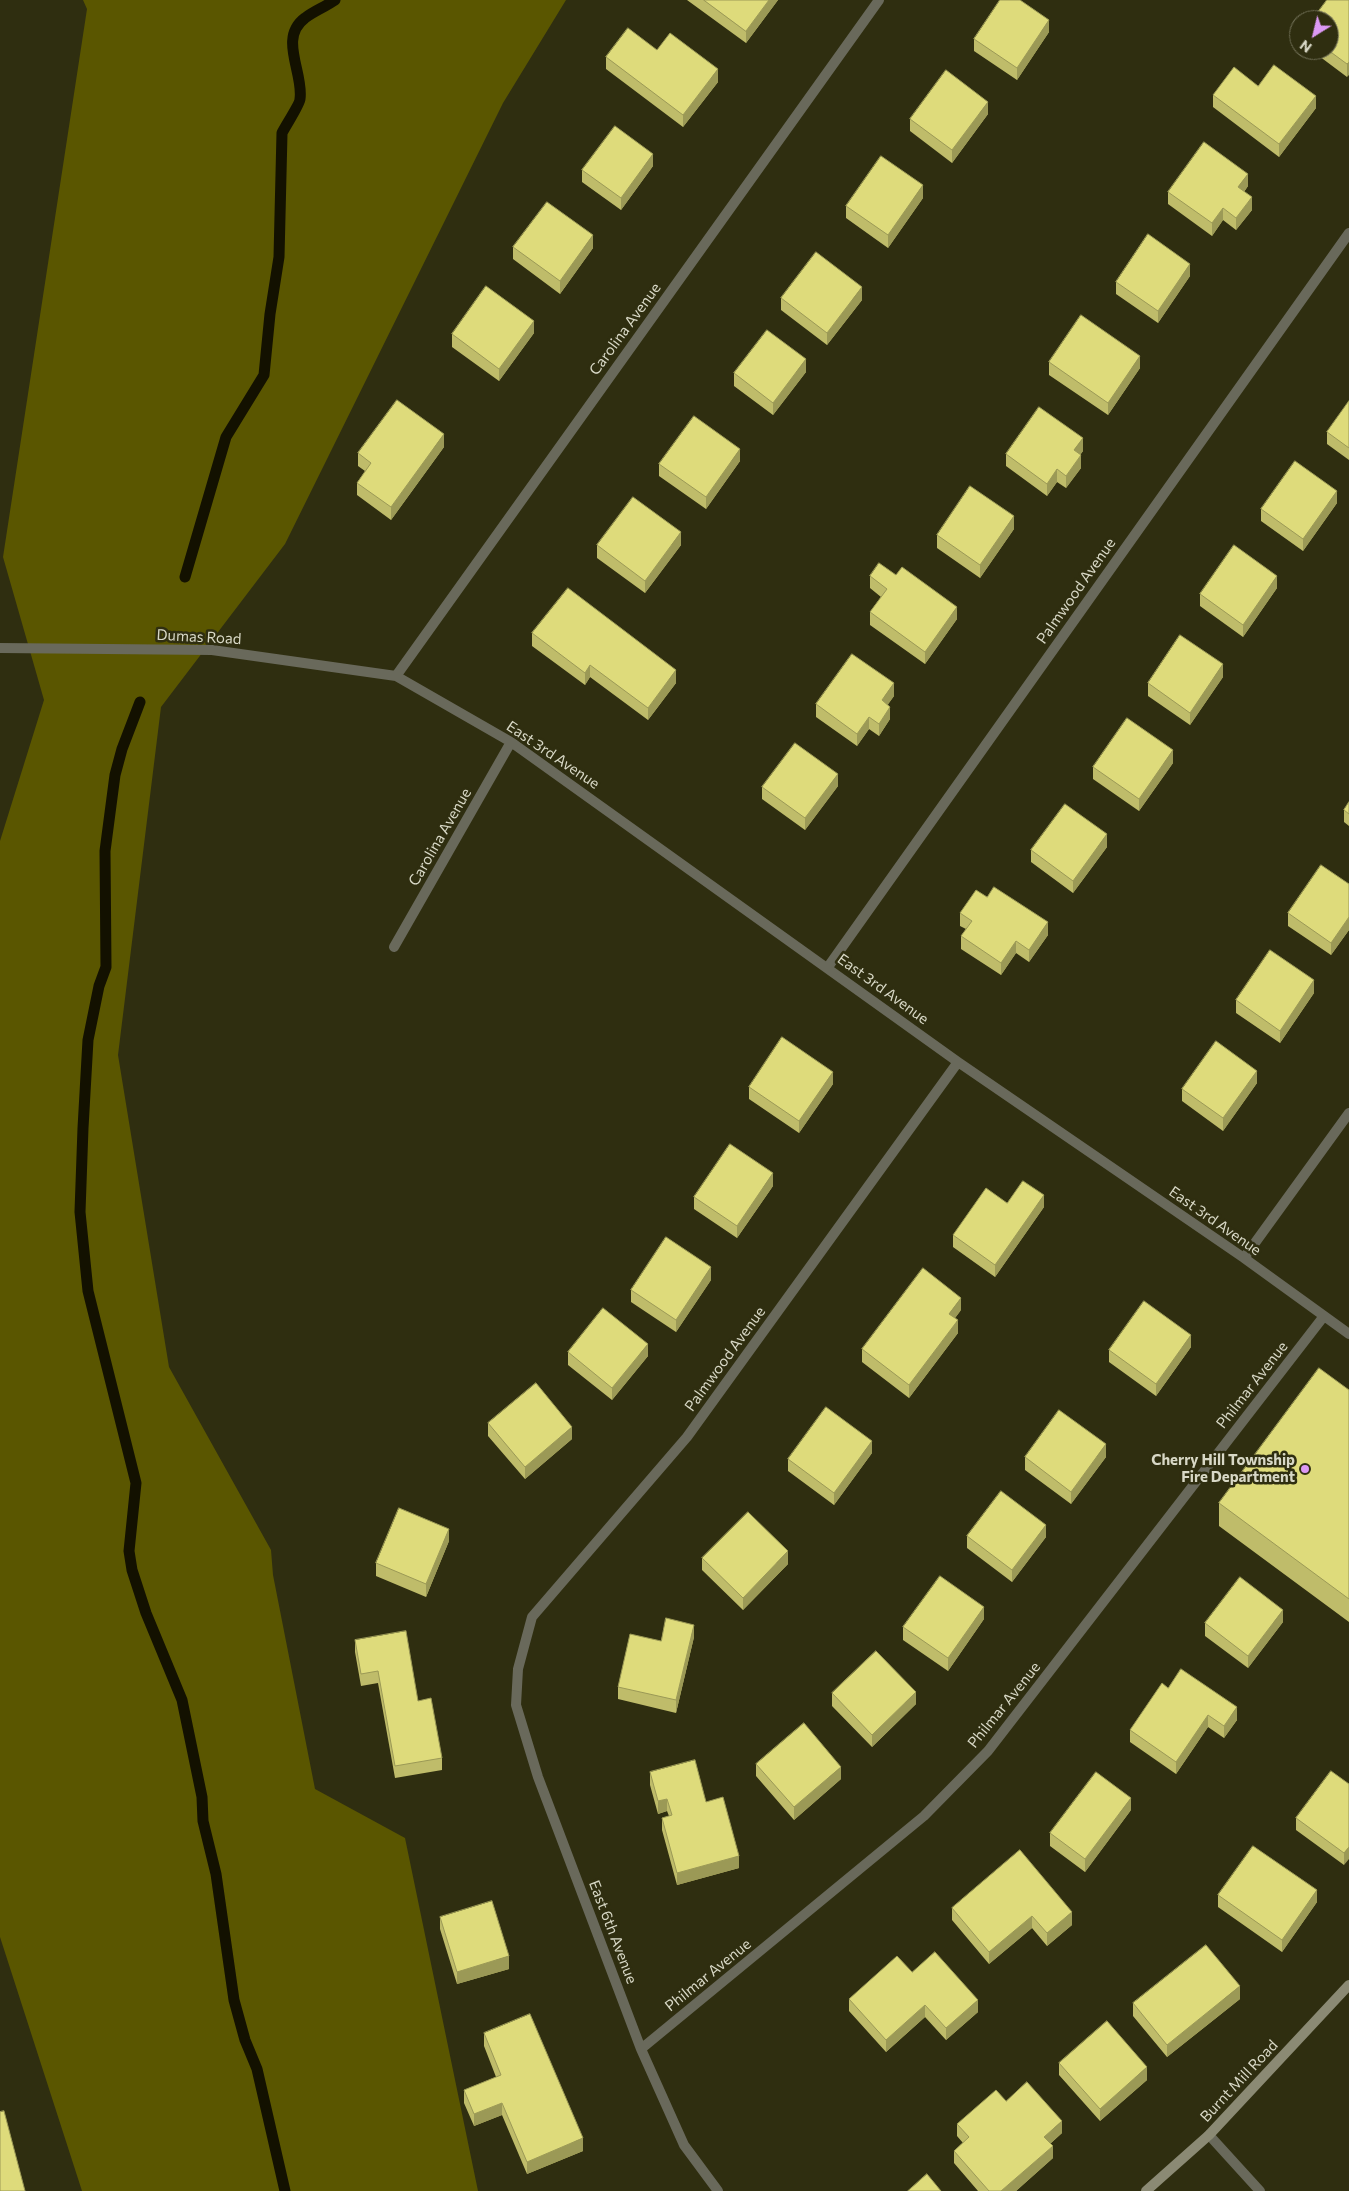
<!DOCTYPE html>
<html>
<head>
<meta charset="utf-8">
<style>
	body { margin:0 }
	#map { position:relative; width:1349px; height:2191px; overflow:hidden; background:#2f2e10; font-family:Commissioner,sans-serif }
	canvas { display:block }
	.north { position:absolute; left:1289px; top:10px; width:50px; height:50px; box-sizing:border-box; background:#2f2e10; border:1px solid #737259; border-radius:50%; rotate:216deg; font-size:14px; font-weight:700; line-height:20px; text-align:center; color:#d8d8c6 }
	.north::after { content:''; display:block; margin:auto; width:18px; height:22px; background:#dc99f4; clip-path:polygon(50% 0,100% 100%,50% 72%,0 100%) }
</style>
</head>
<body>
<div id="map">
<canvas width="1349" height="2191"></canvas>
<div class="north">N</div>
</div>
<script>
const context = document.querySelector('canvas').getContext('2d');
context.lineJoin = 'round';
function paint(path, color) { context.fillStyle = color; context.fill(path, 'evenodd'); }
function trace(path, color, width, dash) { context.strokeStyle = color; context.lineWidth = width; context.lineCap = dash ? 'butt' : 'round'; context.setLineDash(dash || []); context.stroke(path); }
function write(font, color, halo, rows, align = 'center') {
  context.font = font + ' Commissioner,sans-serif'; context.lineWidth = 5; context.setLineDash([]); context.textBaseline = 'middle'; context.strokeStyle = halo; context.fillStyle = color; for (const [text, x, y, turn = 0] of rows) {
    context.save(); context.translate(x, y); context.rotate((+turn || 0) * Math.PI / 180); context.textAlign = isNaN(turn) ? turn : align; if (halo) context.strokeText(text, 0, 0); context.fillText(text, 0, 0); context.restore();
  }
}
const forest = new Path2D(`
	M83,0H566L503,103L285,544L161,707L118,1055L169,1367L271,1550L273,1575L315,1789L405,1838L478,2191H82L0,1937V841L44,700L3,557L87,9Z`);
const stream = new Path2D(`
	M185,577L226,437L264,375L270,314L279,257L282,133C286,125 300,104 300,99C304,73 278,38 305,18C314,11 325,7 335,0
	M140,702L122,749L115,775L105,851L106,967L99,986L88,1040L83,1128L80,1212L88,1291L136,1483L129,1551L132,1570L146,1613L182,1700L202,1797L203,1821L216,1874L234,2000L245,2040L257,2069L285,2191`);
const street = new Path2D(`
	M0,648L212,650L396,676L511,742L958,1062L1244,1258L1349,1334
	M396,676L879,0
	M394,947L511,742
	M828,967L1349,233
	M1244,1258L1349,1113
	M641,2049L924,1816L988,1751L1324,1316
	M1209,2135L1260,2191
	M718,2191L684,2145L641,2049L538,1777L516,1705L518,1669L532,1617L687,1437L958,1062`);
const secondary = new Path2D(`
	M1146,2191L1209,2135L1349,1985`);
const wall = new Path2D(`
	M687,0H778L746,43Z
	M1349,0L1347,77L1311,50H1329Z
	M1049,32L1017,80L974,51V39Z
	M657,50L718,82L683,127L606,69V57Z
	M1213,95L1316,108L1279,157L1213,107Z
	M988,114L952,163L910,131V119Z
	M653,166L621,210L582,182V170Z
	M1248,186L1244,192L1252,210L1236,230L1223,220L1212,236L1168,204V192Z
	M923,198L888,248L846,218V206Z
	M513,247L593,248L560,294L513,259Z
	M1190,276L1158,323L1116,294V282Z
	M781,298L862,300L827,345L781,310Z
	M534,333L499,381L452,347V334Z
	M1049,362L1140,368L1108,415L1049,375Z
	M806,372L773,415L734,386V373Z
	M1349,401V460L1327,444V432Z
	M444,447L391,520L357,495V483L365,471L358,466V453Z
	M1083,451L1080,455L1081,468L1066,488L1057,482L1047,496L1006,466V454Z
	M740,461L706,509L659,476V464Z
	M1337,503L1303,551L1261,521V509Z
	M1014,529L980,578L937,548V535Z
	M597,545H681L645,593L597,558Z
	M870,576L957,619L925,664L870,625V612L881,597L870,588Z
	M1277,588L1243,637L1200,606V594Z
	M532,633L676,683L648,720L590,677L585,685L532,646Z
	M1223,677L1190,725L1148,696V683Z
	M894,696L888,704L890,719L879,736L869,729L857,746L816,717V704Z
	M1173,763L1139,811L1093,779V767Z
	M838,786L805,830L762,799V787Z
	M1349,802V826L1344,822V810Z
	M1107,847L1073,893L1031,862V850Z
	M1349,884V930L1331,955L1288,926V913Z
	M960,913L1048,935L1029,962L1016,953L1001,975L961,949V936L966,929L960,926Z
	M1314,993L1280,1043L1236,1013V1000Z
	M1257,1083L1223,1131L1182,1101V1089Z
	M833,1084L799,1133L749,1099V1087Z
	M773,1186L737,1238L694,1209V1197Z
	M1007,1203L1044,1207L995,1277L953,1247V1235Z
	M711,1280L676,1332L631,1302V1290Z
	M961,1310L955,1318L958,1333L909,1398L862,1362V1349Z
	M1191,1347L1156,1396L1109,1362V1350Z
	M568,1352L648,1356L612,1400L568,1365Z
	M1349,1390V1622L1219,1526V1503Z
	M488,1423L572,1439L525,1479L488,1436Z
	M872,1453L834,1505L788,1471V1459Z
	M1025,1457H1106L1071,1504L1025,1470Z
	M967,1536L1046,1537L1012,1582L967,1548Z
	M449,1541L426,1597L376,1576V1563Z
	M702,1558L788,1564L743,1610L702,1570Z
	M984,1619L948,1671L903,1640V1627Z
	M1283,1622L1248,1668L1205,1636V1623Z
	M694,1637L676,1713L618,1699V1687L661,1641Z
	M355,1640L442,1758V1770L395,1778L378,1683L361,1686L355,1652Z
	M1168,1688L1237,1720L1224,1738L1208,1727L1176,1774L1130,1742V1730Z
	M832,1693L916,1704L872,1747L832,1706Z
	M756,1764L841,1779L794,1820L756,1776Z
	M650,1772L706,1802L739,1868L677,1885L662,1830V1818L669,1816L667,1811L658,1814L650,1785Z
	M1349,1784L1344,1865L1296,1830V1818Z
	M1131,1810L1085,1872L1050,1846V1833Z
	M1020,1850L1072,1925L1047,1946L1032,1928L989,1964L952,1920V1908Z
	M1218,1895L1317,1902L1282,1952L1218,1907Z
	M440,1917L509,1969L457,1984L440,1929Z
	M912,1972L978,2012L946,2040L925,2017L886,2052L849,2011V1999Z
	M1240,1999L1167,2057L1133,2016V2003Z
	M484,2033L583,2151L527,2174L502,2115L474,2126L464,2103V2090L496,2077L484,2046Z
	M1059,2063L1147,2080L1100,2121L1059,2075Z
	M1006,2101L1062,2133L1050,2144L1053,2158L1016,2191H978L954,2163V2151L963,2143L957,2136V2124Z`);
const shadedWall = new Path2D(`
	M769,0H778L746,43V31Z
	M1049,20V32L1017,80V68Z
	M1349,62V75L1347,77V64Z
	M718,69V82L683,127V115Z
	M1316,96V108L1279,157V144Z
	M988,102V114L952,163V150Z
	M653,154V166L621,210V198Z
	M1248,174V186L1238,200V187Z
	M923,185V198L888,248V235Z
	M1252,197V210L1236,230V218Z
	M1223,208V220L1212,236V223Z
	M593,235V248L560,294V281Z
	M1190,264V276L1158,323V311Z
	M862,287V300L827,345V333Z
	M534,321V333L499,381V369Z
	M1140,356V368L1108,415V403Z
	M806,359V372L773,415V403Z
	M444,434V447L391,520V507Z
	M1083,438V451L1074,463V450Z
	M740,449V461L706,509V497Z
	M1081,455V468L1066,488V476Z
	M1057,469V482L1047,496V484Z
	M1337,491V503L1303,551V539Z
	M1014,516V529L980,578V565Z
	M681,532V545L645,593V581Z
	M1277,576V588L1243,637V625Z
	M957,607V619L925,664V652Z
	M1223,664V677L1190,725V713Z
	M590,665V677L585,685V673Z
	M676,670V683L648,720V708Z
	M894,683V696L882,713V700Z
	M890,707V719L879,736V724Z
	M869,717V729L857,746V734Z
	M1173,750V763L1139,811V799Z
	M838,774V786L805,830V818Z
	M1107,834V847L1073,893V881Z
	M1349,917V930L1331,955V943Z
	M1048,922V935L1029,962V950Z
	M1016,941V953L1001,975V963Z
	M1314,980V993L1280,1043V1031Z
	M1257,1071V1083L1223,1131V1118Z
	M833,1072V1084L799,1133V1121Z
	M773,1173V1186L737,1238V1226Z
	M1044,1195V1207L995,1277V1265Z
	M711,1267V1280L676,1332V1320Z
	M961,1298V1310L949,1326V1314Z
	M958,1320V1333L909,1398V1385Z
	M1191,1335V1347L1156,1396V1384Z
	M648,1344V1356L612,1400V1388Z
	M572,1427V1439L525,1479V1467Z
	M872,1441V1453L834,1505V1493Z
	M1106,1444V1457L1071,1504V1492Z
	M1046,1525V1537L1012,1582V1570Z
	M449,1529V1541L426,1597V1584Z
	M788,1551V1564L743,1610V1598Z
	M984,1607V1619L948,1671V1658Z
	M1283,1610V1622L1248,1668V1656Z
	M694,1625V1637L676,1713V1700Z
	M916,1692V1704L872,1747V1735Z
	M1237,1707V1720L1224,1738V1726Z
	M1208,1715V1727L1176,1774V1762Z
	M841,1767V1779L794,1820V1807Z
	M1131,1798V1810L1085,1872V1859Z
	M667,1799V1811L658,1814V1801Z
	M1349,1847V1859L1344,1865V1853Z
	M739,1856V1868L677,1885V1873Z
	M1317,1890V1902L1282,1952V1940Z
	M1072,1912V1925L1047,1946V1933Z
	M1032,1916V1928L989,1964V1952Z
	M509,1956V1969L457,1984V1972Z
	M1240,1986V1999L1167,2057V2045Z
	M978,2000V2012L946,2040V2028Z
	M925,2005V2017L886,2052V2040Z
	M1147,2067V2080L1100,2121V2109Z
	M502,2103V2115L474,2126V2114Z
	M1062,2121V2133L1044,2149V2137Z
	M583,2138V2151L527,2174V2162Z
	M1053,2146V2158L1016,2191H1001Z`);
const building = new Path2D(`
	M704,0H769L746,31Z
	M1000,0H1020L1049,20L1017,68L974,39Z
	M1327,0H1349V62L1347,64L1328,50H1329V20H1312Z
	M628,28L657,50L670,33L718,69L683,115L606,57Z
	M1274,65L1316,96L1279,144L1213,95L1234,67L1258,86Z
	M946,70L988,102L952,150L910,119Z
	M615,126L653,154L621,198L582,170Z
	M1204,142L1248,174L1238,187L1252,197L1236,218L1223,208L1212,223L1168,192Z
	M881,156L923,185L888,235L846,206Z
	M547,202L593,235L560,281L513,247Z
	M1148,234L1190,264L1158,311L1116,282Z
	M816,252L862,287L827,333L781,298Z
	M486,286L534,321L499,369L452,334Z
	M1081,315L1140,356L1108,403L1049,362Z
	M767,330L806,359L773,403L734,373Z
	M397,400L444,434L391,507L357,483L371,463L358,453Z
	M1349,401V448L1327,432Z
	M1039,407L1083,438L1074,450L1081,455L1066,476L1057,469L1047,484L1006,454Z
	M694,416L740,449L706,497L659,464Z
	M1295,461L1337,491L1303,539L1261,509Z
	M970,486L1014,516L980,565L937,535Z
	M633,497L681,532L645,581L597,545Z
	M1234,545L1277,576L1243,625L1200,594Z
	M879,563L896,575L902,567L957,607L925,652L870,612L887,589L870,576Z
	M568,588L676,670L648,708L590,665L585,673L532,633Z
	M1180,635L1223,664L1190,713L1148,683Z
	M852,654L894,683L882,700L890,707L879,724L869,717L857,734L816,704Z
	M1127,718L1173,750L1139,799L1093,767Z
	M795,743L838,774L805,818L762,787Z
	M1349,802V814L1344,810Z
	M1065,804L1107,834L1073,881L1031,850Z
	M1321,865L1349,884V917L1331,943L1288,913Z
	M994,887L1048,922L1029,950L1016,941L1001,963L961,936L972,921L960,913L976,890L987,897Z
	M1270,950L1314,980L1280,1031L1236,1000Z
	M782,1037L833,1072L799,1121L749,1087Z
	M1216,1041L1257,1071L1223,1118L1182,1089Z
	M730,1144L773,1173L737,1226L694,1197Z
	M1023,1181L1044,1195L995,1265L953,1235L986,1188L1007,1203Z
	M666,1237L711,1267L676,1320L631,1290Z
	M923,1268L961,1298L949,1314L958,1320L909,1385L862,1349Z
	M1144,1301L1191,1335L1156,1384L1109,1350Z
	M603,1308L648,1344L612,1388L568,1352Z
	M1319,1368L1349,1390V1599L1219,1503Z
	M536,1383L572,1427L525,1467L488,1423Z
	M826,1407L872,1441L834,1493L788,1459Z
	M1059,1410L1106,1444L1071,1492L1025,1457Z
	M1001,1491L1046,1525L1012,1570L967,1536Z
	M399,1508L449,1529L426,1584L376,1563Z
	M748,1512L788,1551L743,1598L702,1558Z
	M940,1576L984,1607L948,1658L903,1627Z
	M1240,1577L1283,1610L1248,1656L1205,1623Z
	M666,1618L694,1625L676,1700L618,1687L630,1634L661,1641Z
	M406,1631L418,1701L431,1698L442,1758L395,1766L378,1671L361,1674L355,1640Z
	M876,1651L916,1692L872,1735L832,1693Z
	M1181,1669L1237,1707L1224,1726L1208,1715L1176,1762L1130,1730L1162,1683L1168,1688Z
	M804,1723L841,1767L794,1807L756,1764Z
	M695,1760L706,1802L723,1797L739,1856L677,1873L662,1818L672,1815L667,1799L658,1801L650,1772Z
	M1331,1771L1349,1784V1847L1344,1853L1296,1818Z
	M1096,1772L1131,1798L1085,1859L1050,1833Z
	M1253,1846L1317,1890L1282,1940L1218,1895Z
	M1020,1850L1072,1912L1047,1933L1032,1916L989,1952L952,1908Z
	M492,1901L509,1956L457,1972L440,1917Z
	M1206,1945L1240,1986L1167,2045L1133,2003Z
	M935,1952L978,2000L946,2028L925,2005L886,2040L849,1999L897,1956L912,1972Z
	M530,2014L583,2138L527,2162L502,2103L474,2114L464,2090L501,2075L484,2033Z
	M1107,2021L1147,2067L1100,2109L1059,2063Z
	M1027,2082L1062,2121L1044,2137L1053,2146L1001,2191H989L954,2151L969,2137L957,2124L996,2090L1006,2101Z
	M4,2111L25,2191H0V2112Z
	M927,2174L941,2191H908Z`);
const markers = [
	[1305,1469,5,"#dc99f4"]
];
const streetNames = [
	["Carolina Avenue",625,329,-54],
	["Palmwood Avenue",1076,591,-55],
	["Dumas Road",199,637,3],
	["East 3rd Avenue",553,755,34],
	["Carolina Avenue",440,837,-60],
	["East 3rd Avenue",883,989,36],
	["East 3rd Avenue",1215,1221,35],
	["Palmwood Avenue",725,1359,-54],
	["Philmar Avenue",1252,1385,-52],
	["Philmar Avenue",1004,1705,-51],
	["East 6th Avenue",613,1932,69],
	["Philmar Avenue",708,1975,-39],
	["Burnt Mill Road",1239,2081,-47]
];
const poiNames = [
	["Cherry Hill Township",1295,1460],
	["Fire Department",1295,1477]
];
paint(forest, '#5a5600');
trace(stream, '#131100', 11);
trace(street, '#69695b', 10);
trace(secondary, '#8b8a74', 10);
paint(wall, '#bfbc6a');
paint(shadedWall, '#9b9956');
paint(building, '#dedb7b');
trace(building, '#9b9956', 1);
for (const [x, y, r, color] of markers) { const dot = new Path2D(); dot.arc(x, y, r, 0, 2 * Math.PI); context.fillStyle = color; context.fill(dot); trace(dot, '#2f2e10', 2); }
write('15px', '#d8d8c6', '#2f2e10', streetNames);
write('bold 15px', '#d8d8c6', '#2f2e10', poiNames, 'right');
</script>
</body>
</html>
